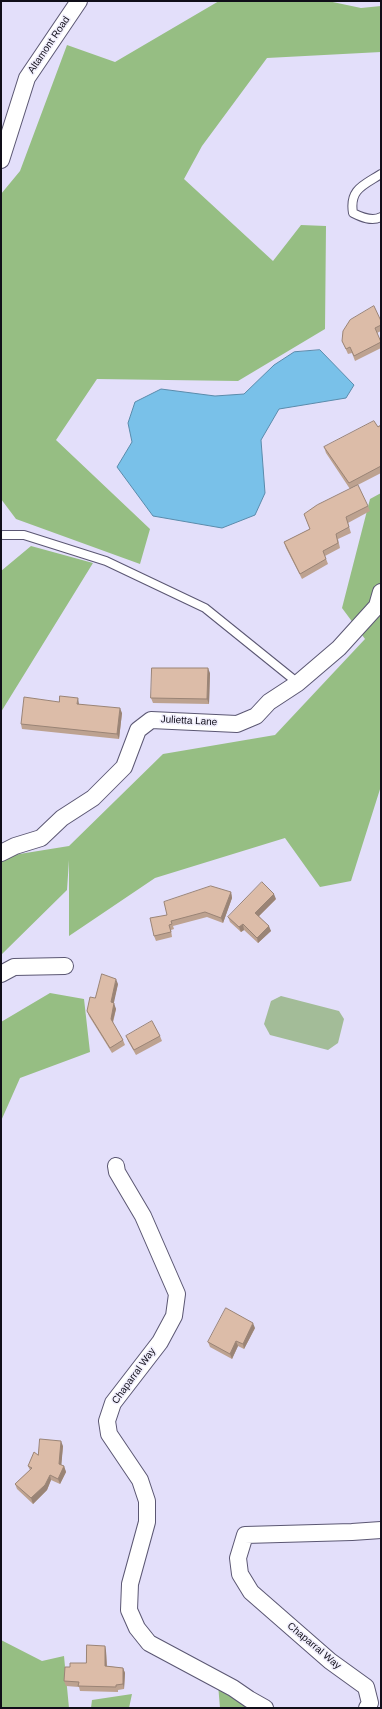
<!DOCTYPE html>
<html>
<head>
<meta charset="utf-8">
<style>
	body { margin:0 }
	#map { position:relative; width:382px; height:1709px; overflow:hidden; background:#e3dffa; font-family:Helvetica,sans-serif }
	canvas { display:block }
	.frame { position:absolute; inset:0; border:2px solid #100e19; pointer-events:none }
</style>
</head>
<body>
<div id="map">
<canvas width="382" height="1709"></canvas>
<div class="frame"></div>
</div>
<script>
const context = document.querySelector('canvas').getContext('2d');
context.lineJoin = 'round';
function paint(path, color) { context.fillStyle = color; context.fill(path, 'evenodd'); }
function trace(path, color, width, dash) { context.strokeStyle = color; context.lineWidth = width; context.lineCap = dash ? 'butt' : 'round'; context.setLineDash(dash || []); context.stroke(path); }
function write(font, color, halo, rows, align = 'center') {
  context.font = font + ' Helvetica,sans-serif'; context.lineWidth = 3; context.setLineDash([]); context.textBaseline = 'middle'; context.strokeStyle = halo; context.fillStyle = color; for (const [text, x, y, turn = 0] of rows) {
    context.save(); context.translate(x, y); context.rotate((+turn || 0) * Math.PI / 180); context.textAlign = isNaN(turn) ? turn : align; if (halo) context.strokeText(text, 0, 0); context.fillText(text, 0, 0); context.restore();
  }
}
const green = new Path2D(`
	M281,996L339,1011L344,1019L338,1043L328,1050L270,1035L264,1024L271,1001Z`);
const forest = new Path2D(`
	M219,1H328L361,8L381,6V52L267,58L202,146L184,179L273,261L301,225L326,226L325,329L238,381L97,379L56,440L150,529L140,564L16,519L1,499V194L20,171L67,45L115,62Z
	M381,493V786L351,881L320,887L285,838L155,878L69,936V860L67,890L1,955V857L69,846L163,754L275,735L365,639L342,608L370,499Z
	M31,546L93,563L1,712V571Z
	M50,993L84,999L90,1052L20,1078L1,1121V1022Z
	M1,1640L42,1661L64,1656L69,1708H1Z
	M218,1684L261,1708H220Z
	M132,1694L129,1708H91L92,1700Z`);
const water = new Path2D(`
	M320,350L354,385L346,398L279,409L261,440L265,493L255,515L222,528L153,516L117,467L132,442L128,423L135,402L161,389L215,396L244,394L274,365L294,352Z`);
const service = new Path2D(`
	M381,174C364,185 349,189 353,213C361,217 372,222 381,217
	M3,535H24L106,561L205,608L298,683`);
const minor = new Path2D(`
	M1,160L27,78L79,1
	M1,853L15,846L41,838L62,818L93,798L124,767L138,730L151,720L237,724L256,716L269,702L298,683L339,648L377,606L381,592
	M1,974L14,967L65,966
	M116,1166L117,1172L143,1216L177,1294L174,1316L160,1342L113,1403L107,1421L109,1434L140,1480L147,1501V1522L130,1584L129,1610L137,1628L149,1643L233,1688L249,1699L265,1708
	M367,1708L370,1703L366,1687L330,1661L251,1592L240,1574L238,1558L245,1535L352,1532L381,1530`);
const wall = new Path2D(`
	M381,321V331L377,333L381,342V348L355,361L352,353L348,354L342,341Z
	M381,425V473L350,489L326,453L324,447Z
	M368,506L370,511L348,523L351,533L338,539L340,548L325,556L328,564L302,579L286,548L284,542L310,529L304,514Z
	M210,673L209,704L153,703L151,698Z
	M59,702L79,704L122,713L119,739L22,729L21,724Z
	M231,892L232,898L223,923L207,917L173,926L174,929L171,930L172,937L156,941L154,936L167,915Z
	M276,899L259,916L271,931L258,943L244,930L241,932L230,922L228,917Z
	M118,984L113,1003L116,1009L113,1023L123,1040L125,1045L112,1053L89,1016L87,1011L95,998Z
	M126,1036H160L162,1041L136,1055L128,1041Z
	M255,1328L244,1349L238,1346L232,1359L210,1347L208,1342Z
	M63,1446L61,1465L64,1466L66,1472L60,1484L51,1480L47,1490L33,1504L17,1489L15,1484L30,1470L28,1466L38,1455Z
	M105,1646L106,1651L107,1666L123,1668L125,1673L124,1689L118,1690V1692L80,1691L79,1687L66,1686L64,1681L70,1667L86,1663Z`);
const shadedWall = new Path2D(`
	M208,668L210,673L209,704L207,699Z
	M78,698L79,704H77Z
	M120,708L122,713L119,739L117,734Z
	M231,892L232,898L223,923L221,918Z
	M274,894L276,899L257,918L255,913Z
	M243,924L244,930L241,932L239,927Z
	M269,926L271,931L258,943L257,938Z
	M116,979L118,984L113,1007L111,1002Z
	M114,1003L116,1009L112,1024L111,1019Z
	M253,1323L255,1328L244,1349L243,1344Z
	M236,1341L238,1346L232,1359L230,1354Z
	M61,1441L63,1446L61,1469L59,1464Z
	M64,1466L66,1472L60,1484L58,1479Z
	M50,1475L51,1480L47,1490L33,1504L31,1498Z
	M105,1646L106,1651L107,1671L105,1666Z
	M123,1668L125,1673L124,1689L123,1684Z`);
const building = new Path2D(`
	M374,306L381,321V325L375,328L381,342L354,356L350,347L346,349L342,341L343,331L350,320Z
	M374,421L378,427L381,425V466L349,483L324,447Z
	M358,485L368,506L346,517L349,527L336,534L338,543L323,551L326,559L300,574L284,542L310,529L304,514L317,505Z
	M152,668H208L207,699L151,698Z
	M60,696L78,698L77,704L120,708L117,734L21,724L24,697L59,702Z
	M262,882L274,894L255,913L269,926L257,938L243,924L239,927L228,917Z
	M211,886L231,892L221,918L205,912L171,921L172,924L169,925L171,932L154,936L150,918L167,915L164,902Z
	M102,974L116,979L111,1002L114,1003L111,1019L123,1040L110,1048L87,1011L90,997L95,998Z
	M152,1021L160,1036L134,1050L126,1036Z
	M226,1308L253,1323L243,1344L236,1341L230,1354L208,1342Z
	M40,1439L61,1441L59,1464L64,1466L58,1479L50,1475L45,1485L31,1498L15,1484L32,1468L28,1466L34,1452L38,1455Z
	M87,1645L105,1646V1666L123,1668V1684L116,1685V1687L78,1686L79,1682L64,1681L65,1667H70V1663H86Z`);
const streetNames = [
	["Altamont Road",49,45,-56],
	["Julietta Lane",189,721,3],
	["Chaparral Way",134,1376,-54],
	["Chaparral Way",314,1646,40]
];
paint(green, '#a3bc98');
paint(forest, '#96be83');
paint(water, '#79c1e9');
trace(water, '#5a8bab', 1);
trace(service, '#5b5773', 10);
trace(minor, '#5b5773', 18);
trace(service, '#fff', 8);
trace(minor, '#fff', 16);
paint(wall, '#bda290');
paint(shadedWall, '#9a8476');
paint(building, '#dcbca8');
trace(building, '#9a8476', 1);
write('10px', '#100e19', '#f0eefc', streetNames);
</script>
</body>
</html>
